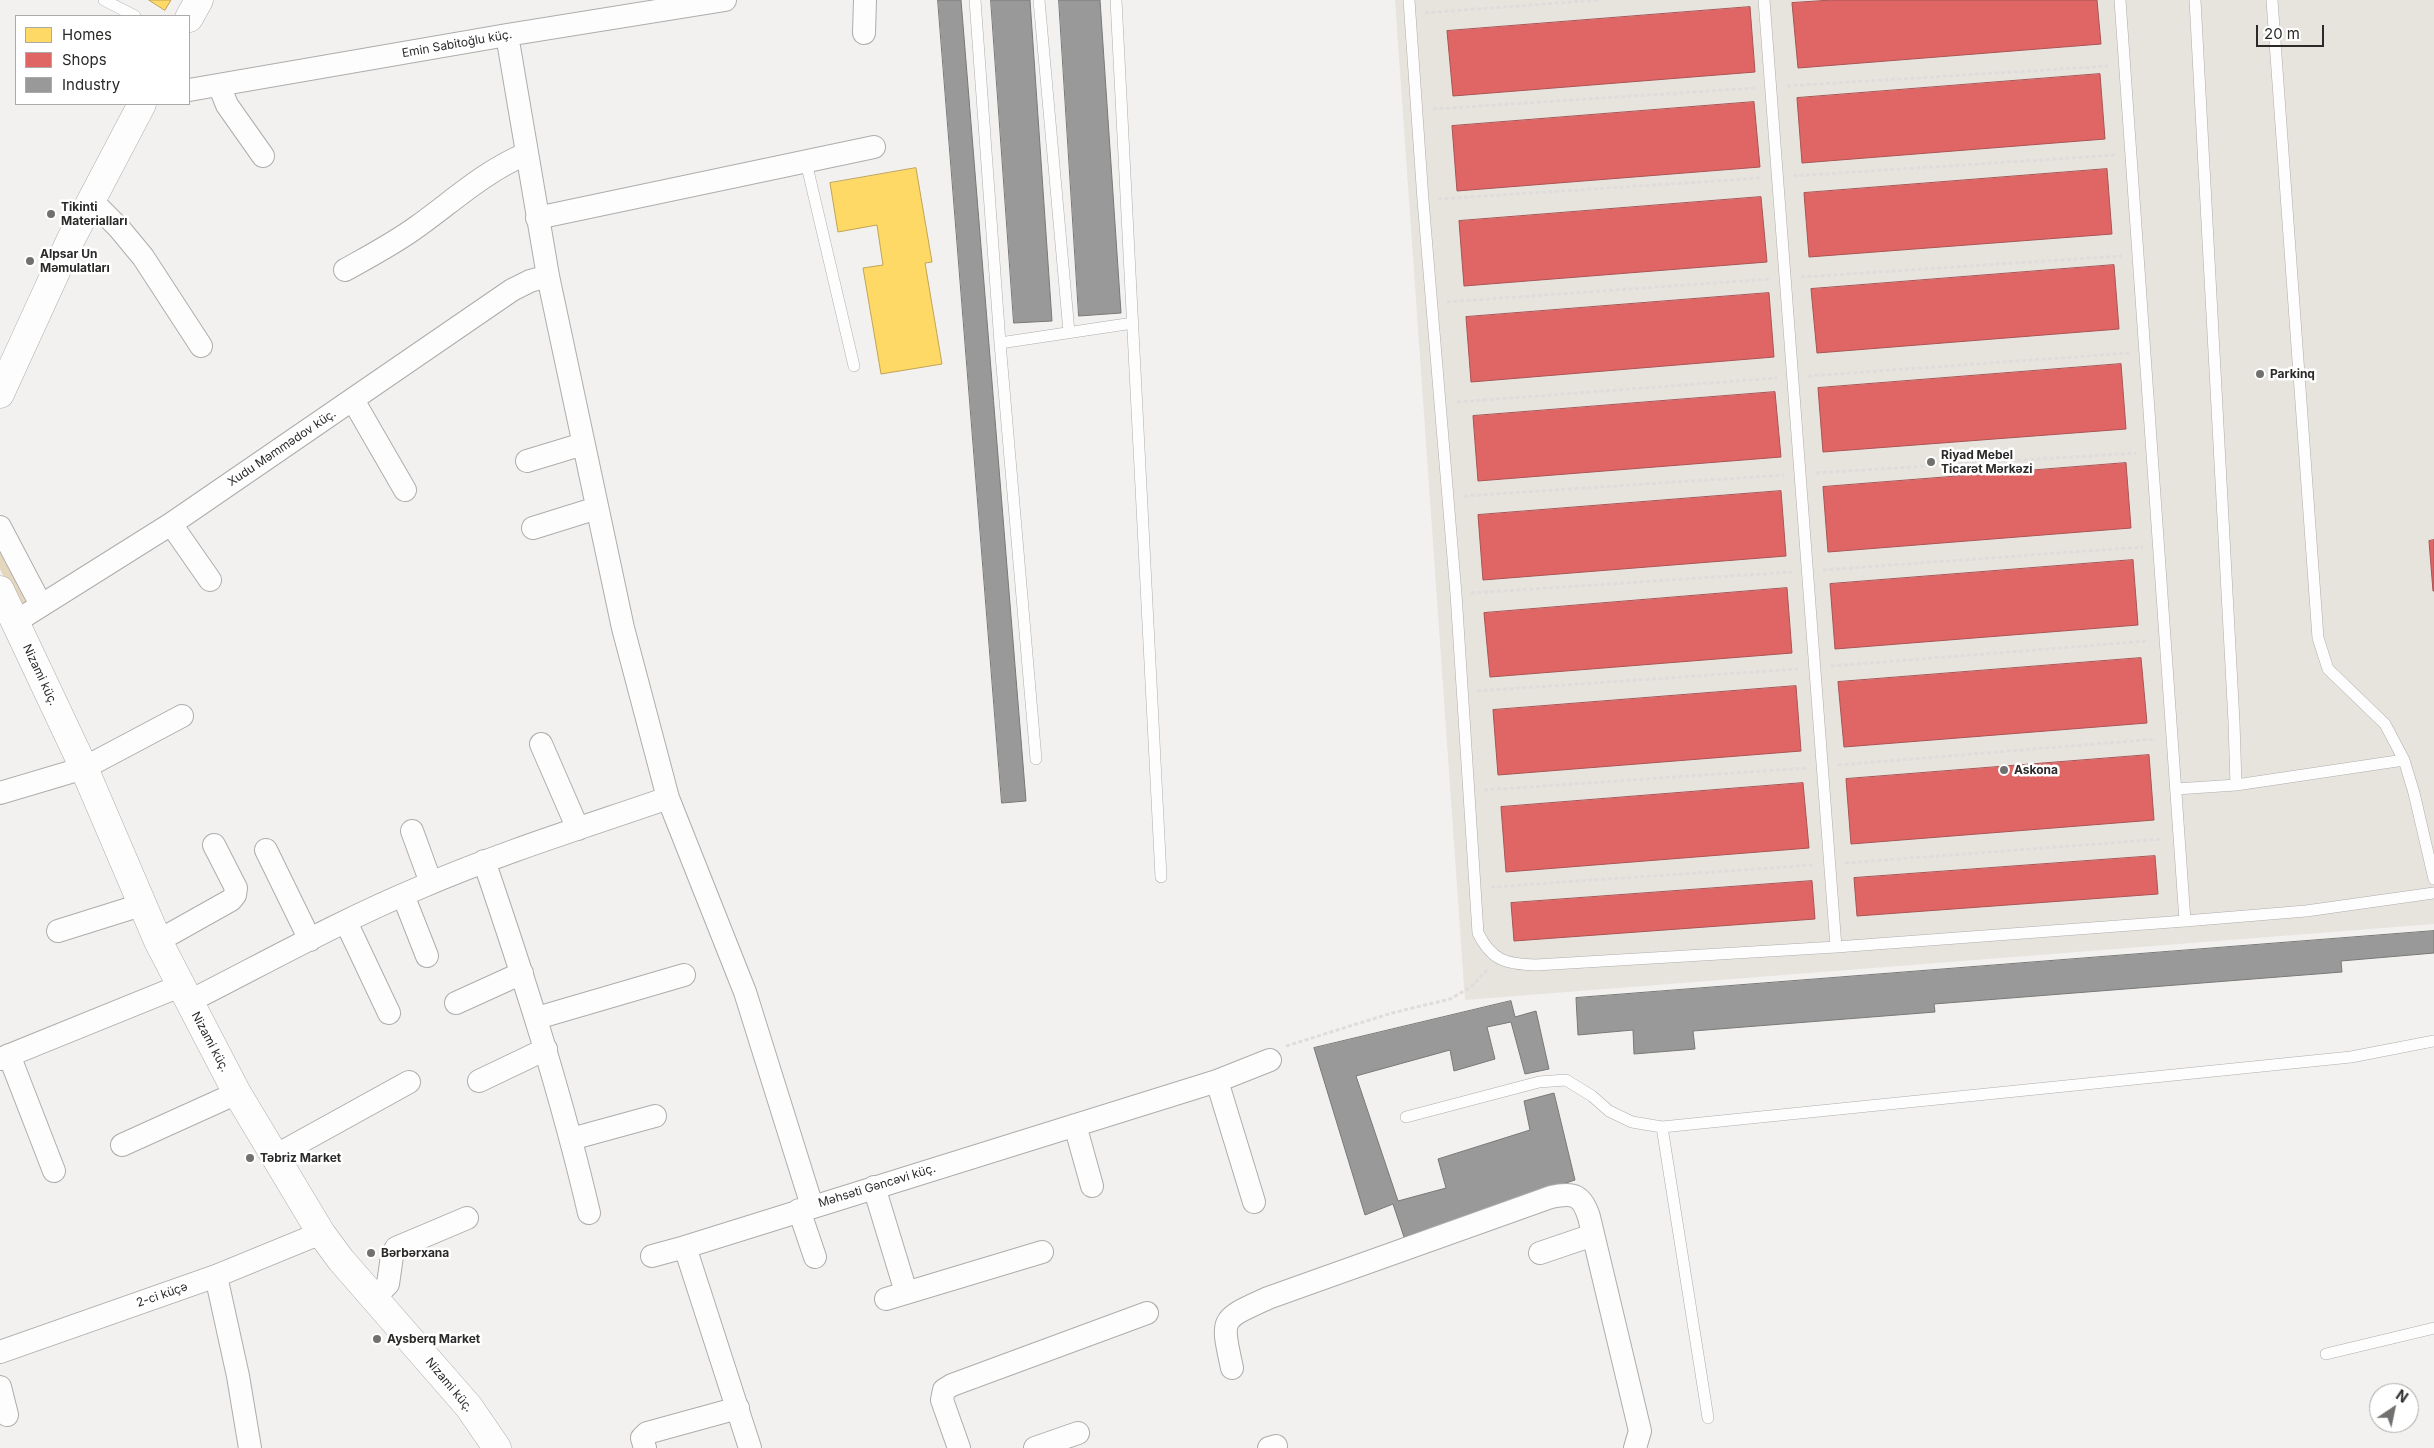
<!DOCTYPE html>
<html>
<head>
<meta charset="utf-8">
<style>
	body { margin:0 }
	#map { position:relative; width:2434px; height:1448px; overflow:hidden; background:#f2f1ef; font-family:Inter,sans-serif }
	canvas { display:block }
	.legend { position:absolute; left:15px; top:15px; width:175px; height:90px; box-sizing:border-box; background:#fff; border:1px solid #aaaaa9; margin:0; padding:6px 9px; list-style:none; font-size:15px; color:#2b2a29 }
	.legend li { display:flex; align-items:center; gap:10px; height:25px }
	.legend b { width:25px; border:1px solid #aaaaa9 }
	.north { position:absolute; left:2369px; top:1383px; width:50px; height:50px; box-sizing:border-box; background:#fff; border:1px solid #aaaaa9; border-radius:50%; rotate:34deg; font-size:14px; font-weight:700; line-height:20px; text-align:center; color:#2b2a29 }
	.north::after { content:''; display:block; margin:auto; width:18px; height:22px; background:#71706e; clip-path:polygon(50% 0,100% 100%,50% 72%,0 100%) }
	.scale { position:absolute; left:2256px; top:25px; width:68px; height:22px; box-sizing:border-box; border:2px solid #2b2a29; border-top:0; padding-left:6px; font-size:15px; line-height:18px; white-space:nowrap; color:#2b2a29; -webkit-text-stroke:4px #fff; paint-order:stroke }
</style>
</head>
<body>
<div id="map">
<canvas width="2434" height="1448"></canvas>
<ul class="legend">
<li><b style="height:14px;background:#ffd966"></b>Homes</li>
<li><b style="height:14px;background:#e06666"></b>Shops</li>
<li><b style="height:14px;background:#999"></b>Industry</li>
</ul>
<div class="north">N</div>
<div class="scale">20 m</div>
</div>
<script>
const context = document.querySelector('canvas').getContext('2d');
context.lineJoin = 'round';
function paint(path, color) { context.fillStyle = color; context.fill(path, 'evenodd'); }
function trace(path, color, width, dash) { context.strokeStyle = color; context.lineWidth = width; context.lineCap = dash ? 'butt' : 'round'; context.setLineDash(dash || []); context.stroke(path); }
function write(font, color, halo, rows, align = 'center') {
  context.font = font + ' Inter,sans-serif'; context.lineWidth = 5; context.setLineDash([]); context.textBaseline = 'middle'; context.strokeStyle = halo; context.fillStyle = color; for (const [text, x, y, turn = 0] of rows) {
    context.save(); context.translate(x, y); context.rotate((+turn || 0) * Math.PI / 180); context.textAlign = isNaN(turn) ? turn : align; if (halo) context.strokeText(text, 0, 0); context.fillText(text, 0, 0); context.restore();
  }
}
const built = new Path2D(`
	M1395,0H2434V924L1465,1000Z`);
const green = new Path2D(`
	M0,551L26,602L17,605L0,569Z`);
const homes = new Path2D(`
	M149,0H171L165,10Z
	M916,168L932,262L925,263L942,364L881,374L863,268L883,265L877,225L838,232L830,183Z`);
const shops = new Path2D(`
	M1832,0H2097L2101,44L1798,68L1792,3Z
	M1750,7L1755,72L1453,96L1447,31Z
	M2100,74L2105,139L1802,163L1797,98Z
	M1754,102L1760,167L1457,191L1452,126Z
	M2107,169L2112,234L1809,257L1804,193Z
	M1761,197L1767,262L1464,286L1459,221Z
	M2114,265L2119,329L1817,353L1811,289Z
	M1769,293L1774,357L1471,382L1466,317Z
	M2121,364L2126,429L1823,452L1818,388Z
	M1775,392L1781,457L1478,481L1473,416Z
	M2126,463L2131,528L1828,552L1823,487Z
	M1781,491L1786,556L1483,580L1478,515Z
	M2434,540V591H2433L2429,541Z
	M2133,560L2138,625L1835,649L1830,584Z
	M1787,588L1792,653L1490,677L1484,613Z
	M2141,658L2147,723L1844,747L1838,682Z
	M1796,686L1801,751L1498,775L1493,710Z
	M2149,755L2154,820L1851,844L1846,779Z
	M1803,783L1809,848L1506,872L1501,807Z
	M2155,856L2158,894L1857,916L1854,878Z
	M1812,881L1815,919L1514,941L1511,903Z`);
const industry = new Path2D(`
	M938,0H961L1026,801L1002,803Z
	M991,0H1030L1052,321L1014,323Z
	M1059,0H1100L1121,313L1079,316Z
	M2434,931V953L2341,961L2342,972L1934,1004L1935,1012L1693,1031L1695,1049L1634,1054L1633,1030L1578,1035L1576,998Z
	M1511,1001L1515,1017L1536,1011L1549,1069L1525,1074L1511,1022L1487,1027L1495,1059L1454,1071L1450,1050L1356,1076L1398,1201L1446,1188L1438,1159L1530,1130L1524,1101L1554,1093L1575,1180L1404,1237L1393,1204L1365,1215L1314,1048Z`);
const path = new Path2D(`
	M1425,13L1598,0
	M1787,86L2108,66
	M1433,109L1756,88
	M1793,176L2116,155
	M1438,199L1761,178
	M1801,277L2122,256
	M1447,302L1770,279
	M1808,376L2129,353
	M1457,402L1777,378
	M1816,473L2136,453
	M1464,496L1784,475
	M1823,570L2143,547
	M1471,593L1792,572
	M1831,666L2149,641
	M1477,691L1798,669
	M1838,765L2156,739
	M1484,790L1807,768
	M1845,863L2163,839
	M1491,887L1814,865
	M1286,1046L1392,1013L1450,999L1471,987L1487,970`);
const lane = new Path2D(`
	M104,0L135,16
	M975,0L1000,343L1036,759
	M1039,0L1069,332
	M1116,0L1161,877
	M1409,0L1423,200L1456,594L1478,933C1492,961 1506,964 1536,965L1836,947L2185,921L2306,911L2434,893
	M1764,0L1836,947
	M2120,0L2185,921
	M2272,0L2318,638L2328,669L2385,724L2404,760L2414,793L2434,879
	M806,162L854,366
	M1000,343L1133,323
	M2236,785L2404,760
	M2176,789L2236,785L2234,722L2195,0
	M1406,1117L1539,1082L1566,1080L1592,1096L1609,1111L1632,1122L1662,1127L2351,1057L2434,1041
	M1662,1127L1708,1418
	M2326,1354L2434,1328`);
const street = new Path2D(`
	M864,33L865,0
	M507,35L548,276L623,628L668,798L745,992L812,1206
	M219,85L227,105L263,156
	M189,90L507,35L725,0
	M91,200L119,228L143,257L201,346
	M537,218L874,147
	M345,270C370,256 395,243 418,226C453,201 485,171 526,154
	M353,400L405,490
	M527,461L583,444
	M171,524L210,580
	M0,527L41,605
	M533,528L597,508
	M15,622L171,524L512,290L530,281L548,276
	M541,744L578,829
	M0,793L84,768L182,716
	M412,831L431,883
	M266,850L310,940
	M484,861C524,978 561,1093 589,1213
	M403,895L427,956
	M346,922L389,1013
	M58,931L141,905
	M158,941L231,900L235,895L236,888L214,845
	M188,1002C265,963 340,921 419,888C500,853 584,827 668,798
	M456,1003L522,973
	M537,1018L684,975
	M9,1055L54,1171
	M0,1059L180,986
	M479,1081L546,1049
	M1217,1081L1254,1202
	M1075,1125L1092,1186
	M571,1139L655,1116
	M122,1145L237,1093
	M275,1156L409,1082
	M874,1187L906,1292
	M799,1210L815,1257
	M1540,1253L1593,1235
	M652,1256L685,1247
	M216,1276L238,1376L250,1448
	M374,1298L388,1284L392,1256L396,1248L467,1218
	M886,1299L1042,1252
	M0,1352L216,1276L321,1233
	M1232,1368C1221,1317 1220,1320 1268,1298L1551,1197C1574,1192 1582,1195 1589,1217L1640,1431L1635,1448
	M0,1387L7,1415
	M645,1448L642,1438L647,1433L738,1408
	M750,1448L685,1247L1217,1081L1270,1060
	M959,1448L942,1400L944,1390L952,1385L1147,1313
	M1035,1448L1078,1433
	M1269,1448L1276,1446`);
const secondary = new Path2D(`
	M189,18L199,0
	M0,394L70,241L142,104
	M0,590L84,768L158,941L237,1093L321,1233L341,1260L469,1407L497,1448`);
const markers = [
	[51,214,5,"#71706e"],
	[30,261,5,"#71706e"],
	[2260,374,5,"#71706e"],
	[1931,462,5,"#71706e"],
	[2004,770,5,"#71706e"],
	[250,1158,5,"#71706e"],
	[371,1253,5,"#71706e"],
	[377,1339,5,"#71706e"]
];
const streetNames = [
	["Emin Sabitoğlu küç.",457,44,-10],
	["Xudu Məmmədov küç.",282,448,-34],
	["Nizami küç.",40,675,65],
	["Nizami küç.",210,1042,62],
	["Məhsəti Gəncəvi küç.",877,1186,-17],
	["2-ci küçə",162,1295,-19],
	["Nizami küç.",449,1385,50]
];
const poiNames = [
	["Tikinti",61,207],
	["Materialları",61,221],
	["Alpsar Un",40,254],
	["Məmulatları",40,268],
	["Parkinq",2270,374],
	["Riyad Mebel",1941,455],
	["Ticarət Mərkəzi",1941,469],
	["Askona",2014,770],
	["Təbriz Market",260,1158],
	["Bərbərxana",381,1253],
	["Aysberq Market",387,1339]
];
paint(built, '#e7e4de');
paint(green, '#e5d7bc');
paint(homes, '#ffd966');
trace(homes, '#bfa454', 1);
paint(shops, '#e06666');
trace(shops, '#aa5454', 1);
paint(industry, '#999');
trace(industry, '#787877', 1);
trace(lane, '#aeadac', 12);
trace(street, '#aeadac', 24);
trace(secondary, '#aeadac', 29);
trace(path, '#dedddc', 3, [4, 2.5]);
trace(lane, '#fdfdfd', 11);
trace(street, '#fdfdfd', 22);
trace(secondary, '#fdfdfd', 28);
for (const [x, y, r, color] of markers) { const dot = new Path2D(); dot.arc(x, y, r, 0, 2 * Math.PI); context.fillStyle = color; context.fill(dot); trace(dot, '#fff', 2); }
write('12px', '#2b2a29', '#fff', streetNames);
write('bold 12px', '#2b2a29', '#fff', poiNames, 'left');
</script>
</body>
</html>
